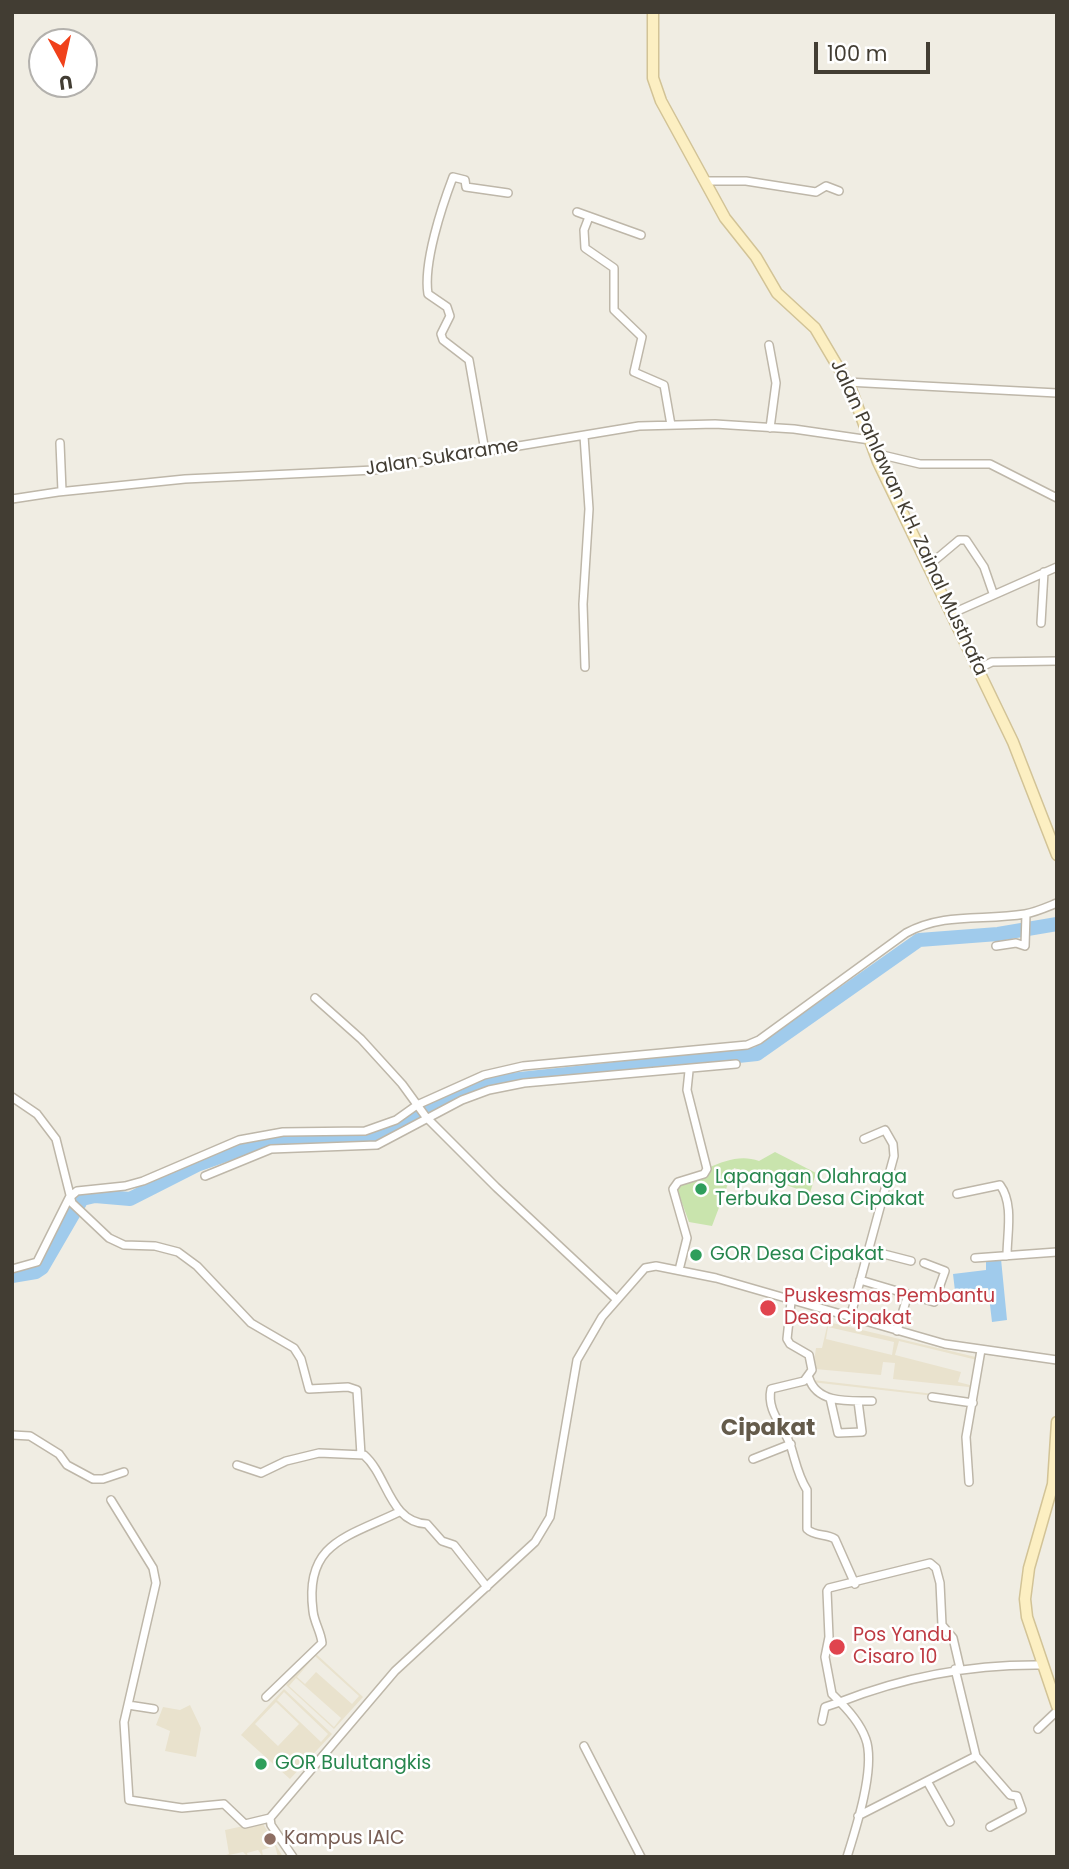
<!DOCTYPE html>
<html>
<head>
<meta charset="utf-8">
<style>
	body { margin:0 }
	#map { position:relative; width:1069px; height:1869px; overflow:hidden; background:#f0ede3; font-family:Poppins,sans-serif }
	canvas { display:block }
	.frame { position:absolute; inset:0; border:14px solid #423d33; pointer-events:none }
	.north { position:absolute; left:28px; top:28px; width:70px; height:70px; box-sizing:border-box; background:#fff; border:2px solid #b3b1ad; border-radius:50%; rotate:172deg; font-size:19px; font-weight:700; line-height:28px; text-align:center; color:#423d33 }
	.north::after { content:''; display:block; margin:auto; width:24px; height:32px; background:#f0411b; clip-path:polygon(50% 0,100% 100%,50% 72%,0 100%) }
	.scale { position:absolute; left:814px; top:42px; width:116px; height:32px; box-sizing:border-box; border:4px solid #423d33; border-top:0; padding-left:9px; font-size:21px; line-height:24px; white-space:nowrap; color:#423d33; -webkit-text-stroke:5px #fff; paint-order:stroke }
</style>
</head>
<body>
<div id="map">
<canvas width="1069" height="1869"></canvas>
<div class="frame"></div>
<div class="north">U</div>
<div class="scale">100 m</div>
</div>
<script>
const context = document.querySelector('canvas').getContext('2d');
context.lineJoin = 'round';
function paint(path, color) { context.fillStyle = color; context.fill(path, 'evenodd'); }
function trace(path, color, width, dash) { context.strokeStyle = color; context.lineWidth = width; context.lineCap = dash ? 'butt' : 'round'; context.setLineDash(dash || []); context.stroke(path); }
function write(font, color, halo, rows, align = 'center') {
  context.font = font + ' Poppins,sans-serif'; context.lineWidth = 5; context.setLineDash([]); context.textBaseline = 'middle'; context.strokeStyle = halo; context.fillStyle = color; for (const [text, x, y, turn = 0] of rows) {
    context.save(); context.translate(x, y); context.rotate((+turn || 0) * Math.PI / 180); context.textAlign = isNaN(turn) ? turn : align; if (halo) context.strokeText(text, 0, 0); context.fillText(text, 0, 0); context.restore();
  }
}
const education = new Path2D(`
	M828,1322L980,1358L970,1400L811,1382L816,1348H822ZM828,1327L894,1342L892,1355L826,1339ZM899,1341L977,1360L970,1385L958,1382L961,1372L895,1355ZM883,1362L895,1363L893,1379L969,1387V1398L813,1380L815,1369L881,1375Z
	M315,1653L363,1697L334,1729L286,1685ZM315,1656L359,1696L352,1704L316,1672L305,1684L297,1677ZM296,1678L341,1718L334,1727L289,1686Z
	M284,1689L332,1734L290,1779L241,1735ZM284,1692L328,1734L321,1742L277,1700ZM276,1702L299,1724L278,1746L255,1724Z
	M190,1705L201,1728L196,1757L165,1751L170,1731L156,1725L163,1707L180,1710Z
	M262,1822L283,1857H278L275,1846L262,1850L263,1857L258,1850L247,1853L248,1857L243,1852L220,1857L229,1854L225,1830Z`);
const green = new Path2D(`
	M775,1152L816,1173L810,1193L734,1168L712,1226L689,1222L675,1184C701,1174 730,1150 759,1161Z`);
const water = new Path2D(`
	M1001,1259L1007,1320L992,1322L988,1288L955,1291L953,1274L986,1270V1261Z`);
const river = new Path2D(`
	M12,1276L36,1272L42,1268L82,1199L95,1196L130,1199L197,1165L268,1140L373,1139L482,1083L757,1054L919,940L998,934L1057,924`);
const street = new Path2D(`
	M705,181H746L816,192L826,186L839,191
	M577,212L641,235
	M589,217L584,230L585,248L614,268V310L642,337L634,372L664,385L671,425
	M769,345L776,383L770,428
	M847,382L1057,393
	M584,436L589,509L583,604L585,667
	M60,443L62,491
	M485,451L469,360L443,340L441,334L450,316L447,307L428,294C423,263 442,206 453,177L465,180L466,187L508,193
	M874,453L920,464H990L1057,498
	M12,499L58,492L185,479L374,470L639,426L715,424L794,429L870,440
	M928,566L959,540H966L984,567L993,593
	M953,613L1057,567
	M1041,623L1044,572
	M977,669L992,662L1057,661
	M996,946L1016,943L1025,946L1026,914
	M315,998L361,1039L402,1084L426,1117L496,1187L616,1299
	M12,1097L37,1114L56,1139L72,1203L109,1238L124,1245L155,1246L178,1252L197,1266L251,1323L294,1348L301,1359L309,1389L348,1387L357,1390L361,1455
	M205,1176L271,1149L377,1145L462,1100L489,1090L524,1083L736,1064
	M957,1194L1000,1185C1014,1204 1007,1233 1007,1256
	M868,1250L911,1261
	M975,1258L1057,1252
	M12,1269L37,1262L69,1198L77,1191L125,1186L143,1181L239,1140L283,1132L365,1131L396,1120L417,1105L484,1075L523,1066L747,1045L759,1040L906,933C945,912 983,921 1025,914C1036,912 1047,907 1057,903
	M679,1270L687,1238L673,1189L678,1182L704,1174L707,1169L687,1090L689,1071
	M860,1280L934,1302L945,1271L924,1263
	M791,1302L787,1339L790,1344L809,1355L812,1370L804,1381L771,1389C766,1412 785,1427 791,1447C796,1463 798,1476 807,1490V1529C815,1537 826,1533 835,1539L855,1584
	M850,1318L894,1156L893,1144L885,1130L864,1139
	M897,1331L908,1294
	M809,1378C817,1404 850,1401 872,1401
	M932,1397L973,1403
	M830,1398L838,1433L862,1432L858,1401
	M12,1435L30,1436L59,1454L67,1465L93,1479H103L124,1472
	M753,1459L791,1444
	M237,1465L261,1473L286,1461L319,1453L364,1455C388,1476 389,1522 427,1524L442,1541L454,1545L487,1587
	M969,1482L966,1437L981,1350
	M111,1500L153,1568L156,1583L124,1722L129,1800L182,1808L224,1804L245,1824L270,1818
	M266,1697L322,1643C321,1632 314,1622 313,1611C304,1543 347,1537 399,1512
	M840,1702L832,1694L825,1657L829,1637L827,1591L829,1588L930,1563L936,1568L940,1583L942,1625L953,1638L960,1668
	M128,1705L154,1709
	M822,1721L825,1707L840,1702
	M1038,1729L1057,1711
	M584,1746L641,1857
	M976,1756L1010,1795L1017,1796L1022,1810L990,1827
	M927,1781L950,1822
	M858,1816L976,1756L955,1669
	M293,1857L271,1825L270,1818L395,1671L535,1542L550,1517L577,1360L602,1317L645,1268L656,1266L716,1278L945,1344L1057,1360
	M847,1857C856,1828 874,1773 867,1743C863,1728 851,1713 840,1702C906,1676 972,1664 1043,1665`);
const secondary = new Path2D(`
	M653,12V78L661,101L725,218L756,257L777,293L815,328L851,389L878,462L1013,742L1057,855
	M1057,1422L1053,1484L1029,1568L1025,1599L1027,1617L1057,1706`);
const markers = [
	[701,1189,7,"#2e9e5b"],
	[696,1255,7,"#2e9e5b"],
	[768,1308,9,"#e0444e"],
	[837,1647,9,"#e0444e"],
	[261,1764,7,"#2e9e5b"],
	[270,1839,7,"#8d6e63"]
];
const streetNames = [
	["Jalan Sukarame",442,458,-9],
	["Jalan Pahlawan K.H. Zainal Musthafa",908,518,65]
];
const leisureNames = [
	["Lapangan Olahraga",715,1178],
	["Terbuka Desa Cipakat",715,1200],
	["GOR Desa Cipakat",710,1255],
	["GOR Bulutangkis",275,1764]
];
const healthNames = [
	["Puskesmas Pembantu",784,1297],
	["Desa Cipakat",784,1319],
	["Pos Yandu",853,1636],
	["Cisaro 10",853,1658]
];
const educationNames = [
	["Kampus IAIC",284,1839]
];
const quarterNames = [
	["Cipakat",768,1429]
];
paint(education, '#e9e2cd');
paint(green, '#c9e4ad');
paint(water, '#a0cbec');
trace(river, '#a0cbec', 14);
trace(street, '#beb7a9', 10);
trace(secondary, '#d2c396', 13);
trace(street, '#fff', 7);
trace(secondary, '#fcefc2', 10);
for (const [x, y, r, color] of markers) { const dot = new Path2D(); dot.arc(x, y, r, 0, 2 * Math.PI); context.fillStyle = color; context.fill(dot); trace(dot, '#fff', 2.5); }
write('19px', '#423d33', '#fff', streetNames);
write('19px', '#27864d', '#fff', leisureNames, 'left');
write('19px', '#be3a42', '#fff', healthNames, 'left');
write('19px', '#785e54', '#fff', educationNames, 'left');
write('bold 23px', '#645b4b', '#fff', quarterNames);
</script>
</body>
</html>
